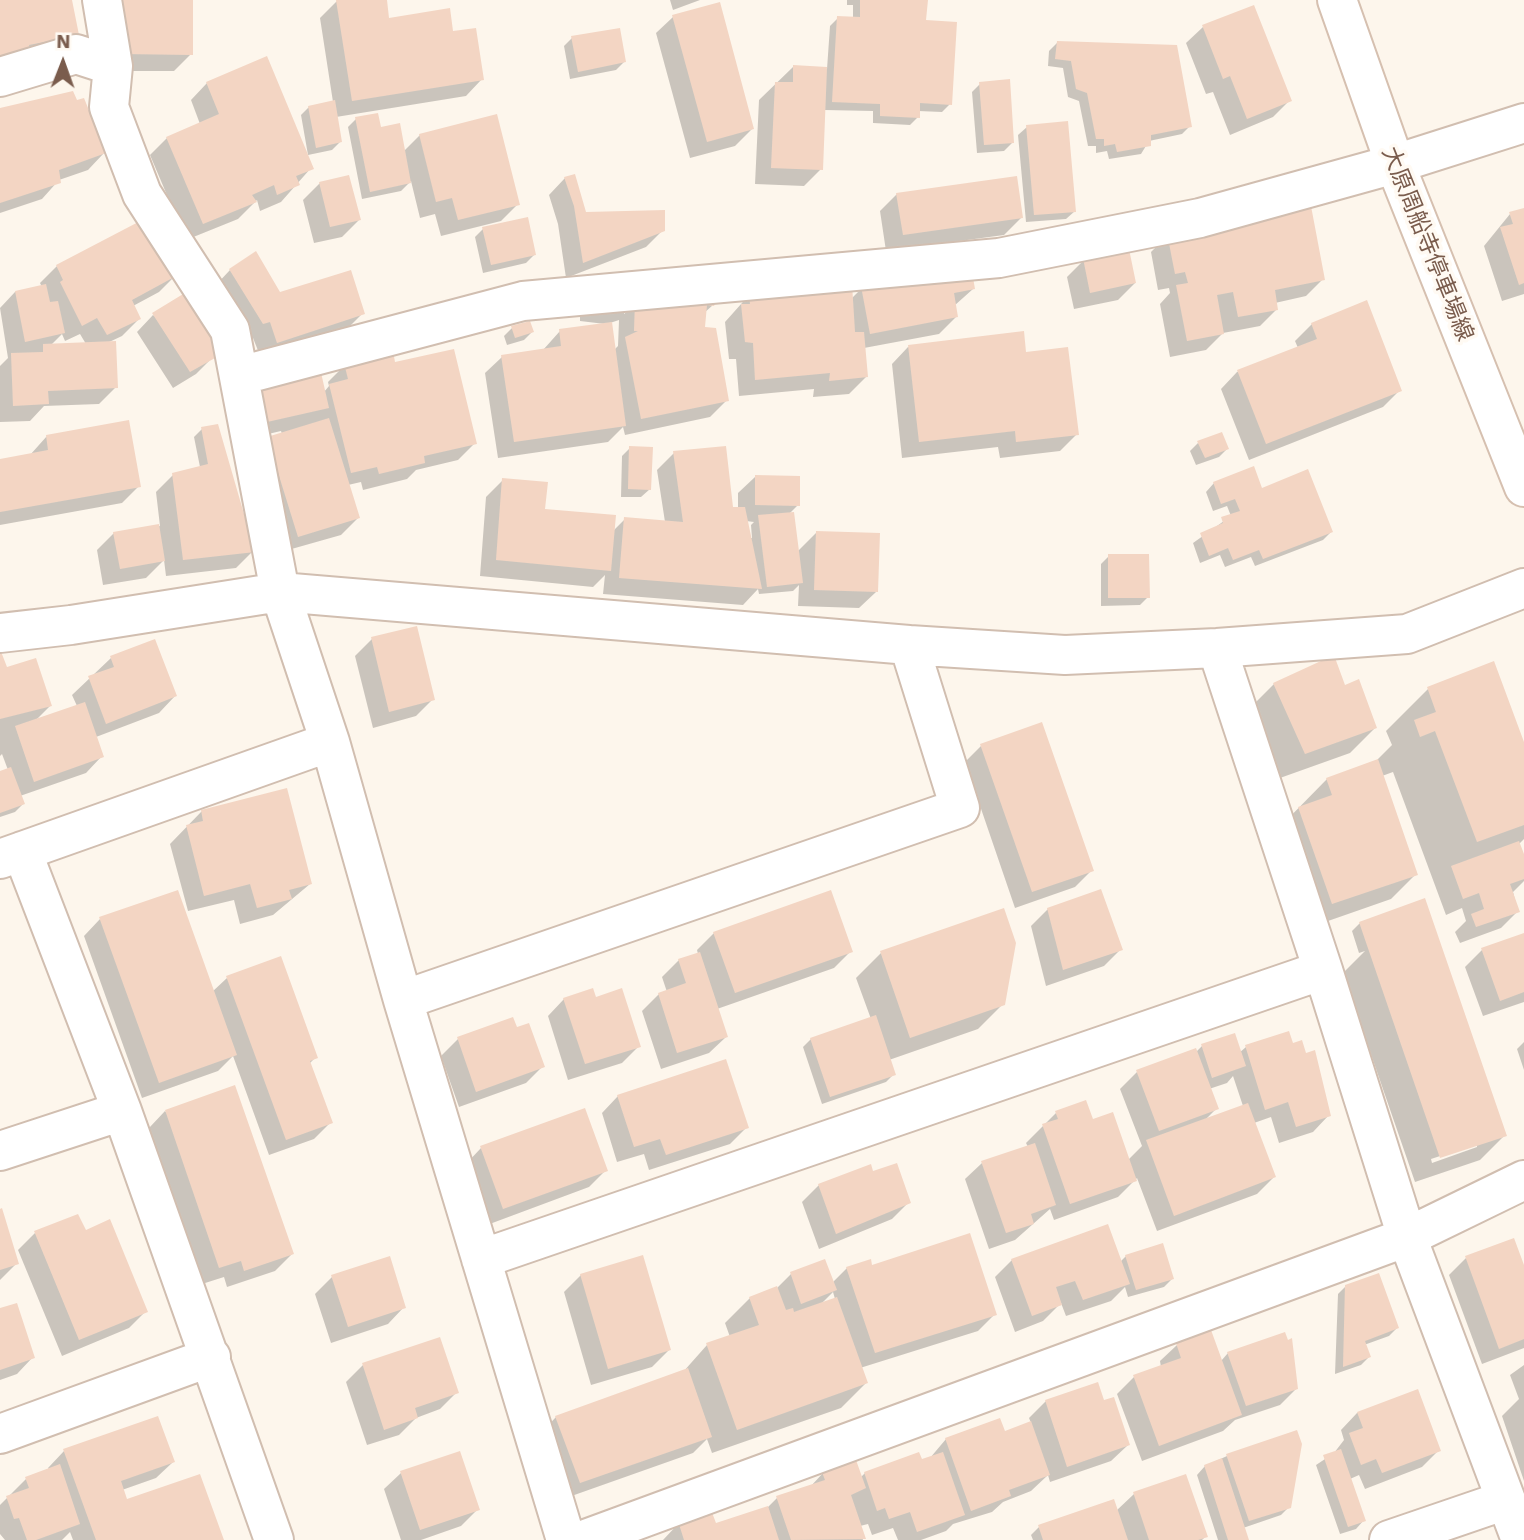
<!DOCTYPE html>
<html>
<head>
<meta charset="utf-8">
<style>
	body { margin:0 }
	#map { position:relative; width:1524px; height:1540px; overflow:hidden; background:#fdf6ec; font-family:"Work Sans",sans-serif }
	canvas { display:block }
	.north { position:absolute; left:28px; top:28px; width:70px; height:70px; -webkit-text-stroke:5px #fffaf3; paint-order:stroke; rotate:1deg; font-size:19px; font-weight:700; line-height:28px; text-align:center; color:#7a5c4d }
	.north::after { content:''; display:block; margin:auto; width:24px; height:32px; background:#7a5c4d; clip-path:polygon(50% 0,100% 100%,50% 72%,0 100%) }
</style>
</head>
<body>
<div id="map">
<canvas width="1524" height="1540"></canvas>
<div class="north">N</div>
</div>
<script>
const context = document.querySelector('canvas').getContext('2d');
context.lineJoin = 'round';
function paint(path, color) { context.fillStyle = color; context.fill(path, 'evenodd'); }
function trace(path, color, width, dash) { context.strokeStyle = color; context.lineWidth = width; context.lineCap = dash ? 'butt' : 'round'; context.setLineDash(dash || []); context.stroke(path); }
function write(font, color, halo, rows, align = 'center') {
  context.font = font + ' "Work Sans","Noto Sans JP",sans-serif'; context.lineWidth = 7; context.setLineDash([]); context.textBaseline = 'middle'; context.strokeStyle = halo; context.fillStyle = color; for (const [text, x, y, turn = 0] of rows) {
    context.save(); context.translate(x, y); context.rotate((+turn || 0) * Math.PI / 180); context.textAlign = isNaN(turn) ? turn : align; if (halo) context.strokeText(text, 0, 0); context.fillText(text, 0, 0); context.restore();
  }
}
const shadow = new Path2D(`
	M0,0H70L77,34L60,51L23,59Z
	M107,0H191V54L174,71H107Z
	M385,0L388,20L452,33L482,79L466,96L336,117L340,142L332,150L308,155L301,115L309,107L333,102L320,18L337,1Z
	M670,0H700L673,10Z
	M847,0H926L924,21L950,104L942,112L918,111V117L910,125L873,123V111L824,110L821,169L804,186L755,184L759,100L793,67L827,69L830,26L838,18H853V5H847Z
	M1253,7L1290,100L1273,117L1230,135L1213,92L1206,94L1186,43L1203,27Z
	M673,17L752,129L735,146L690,158L656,33Z
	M572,38L624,62L616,70L570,79L564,46Z
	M1057,43L1190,126L1182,134L1149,141L1141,154L1109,159L1107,151L1096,153V146H1088L1079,101L1068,97L1063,68L1048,66L1049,51Z
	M207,83L311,168L281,202L260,211L257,200L238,219L186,240L150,155L167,138L200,124L191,100Z
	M980,84L1012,143L1004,151L977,153L972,92Z
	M0,110L104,153L88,170L59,180L42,199L0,213Z
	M356,119L380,129L403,152L420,135L518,204L501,221L441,236L435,214L420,218L411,181L401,191L362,199L348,127Z
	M1027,127L1075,211L1066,219L1026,222L1018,135Z
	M565,178L585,213L663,230L646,247L566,278L558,224L549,195Z
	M320,183L359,220L342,237L314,243L303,200Z
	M897,194L1021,218L1004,235L886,251L880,211Z
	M1524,210V294L1502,301L1484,246L1510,214Z
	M483,229L534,255L526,263L483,273L475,237Z
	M1168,235L1323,279L1306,296L1275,303L1277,309L1260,326L1223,333L1206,350L1170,357L1160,304L1170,293L1169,288L1158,290L1151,252Z
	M1084,260L1135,283L1118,300L1074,309L1067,277Z
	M57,266L176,275L159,292L133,306L139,319L122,336L105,344L116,387L99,404L44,406L30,421L0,422V366L8,358L0,308L15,292L42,287L40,283ZM62,334L65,341L80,334L86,344L50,346Z
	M230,270L279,294L363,313L346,330L261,358L253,338L246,340L214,287Z
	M862,288L973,289L954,306L956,317L939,334L864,348L866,377L849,394L813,397L814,389L739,396L736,359H729L725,322L750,294L851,299Z
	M636,303L713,305L704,313L703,328L727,400L710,417L625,435L623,427L608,442L498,458L485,373L502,357L543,350L560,331L605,324L580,321V311L624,305V314ZM619,320L618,346L614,350L610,323Z
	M153,315L213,357L196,374L173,388L137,332Z
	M1312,324L1400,390L1383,407L1249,460L1221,389L1237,372L1298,348L1295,341Z
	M512,328L532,332L524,340L507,345L504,336Z
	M908,347L1024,354L1077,434L1060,451L1000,458L998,447L902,458L892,364Z
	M394,364L475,443L458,460L416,470L407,479L363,490L361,482L348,485L358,518L341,535L281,552L251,455L282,434L281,431L251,438L242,400L324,392L329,386L328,382L345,365Z
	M202,429L253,551L236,568L166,576L164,560L146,578L103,585L97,550L114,533L160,526L156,492L173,475L200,467L194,437Z
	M47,436L139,486L122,503L0,525V461L30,455Z
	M1198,443L1227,449L1219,457L1196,465L1190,451Z
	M630,448L650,489L641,497H621L622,456Z
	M674,453L732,509H738V493L755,477L798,505L790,513L797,552L817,532L876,592L859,608L798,606L799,585L793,591L759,594L758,589L743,605L603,594L605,575L593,587L480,576L486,497L503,480L543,511L613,531L625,519L665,522L657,470ZM746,521L754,522L751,525L752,538H749Z
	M1214,483L1261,490L1331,532L1323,540L1255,566L1251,557L1225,567L1220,555L1200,563L1193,543L1231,516L1227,506L1213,511L1206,492Z
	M1109,556L1148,597L1140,605L1101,606V564Z
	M372,639L433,699L416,716L373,728L355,656Z
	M0,653L5,669L50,706L35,721L77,706L72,695L111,658L175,696L159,713L96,737L102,756L86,773L20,796L23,804L15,812L0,817V773L8,770L2,754L0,756Z
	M1274,684L1344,687L1375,728L1350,753L1280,778L1249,709Z
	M1428,689L1524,747V839L1519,844L1524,859V881L1513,892L1518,911L1501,928L1460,943L1455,932L1466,921L1462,908L1446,915L1393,772L1382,776L1416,874L1391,899L1308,928L1274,833L1327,779L1374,763L1392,745L1386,731Z
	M981,746L1092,870L1075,887L1015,908L965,762Z
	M202,811L310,884L273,915L240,924L234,900L188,911L170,844Z
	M1048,909L1121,949L1104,966L1046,986L1031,926Z
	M100,919L212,992L227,978L316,1057L309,1064L331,1122L314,1139L269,1155L233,1056L218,1071L142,1098L84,936Z
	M1360,923L1505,1135L1480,1160L1415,1182L1343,973L1365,951L1359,953L1352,931ZM1477,1144V1147L1432,1163L1431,1159Z
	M714,933L851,951L834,968L717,1009L726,1037L709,1053L661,1069L642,1011L659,994L667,992L662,977L679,960L698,954L697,950Z
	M1524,935V1002L1483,1016L1465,967L1482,950Z
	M881,953L1003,1004L978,1029L889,1060L894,1074L886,1082L822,1104L803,1047L811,1039L871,1019L856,978Z
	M564,999H595L639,1046L622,1063L568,1080L548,1016Z
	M458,1039L543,1066L526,1083L459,1107L441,1056Z
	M1524,1042V1070L1517,1049Z
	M1292,1045L1329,1115L1313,1132L1279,1143L1271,1117L1254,1123L1274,1177L1257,1194L1157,1231L1137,1178L1118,1197L1054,1220L1050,1209L1015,1240L989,1249L965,1179L982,1163L1028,1147L1026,1143L1056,1113L1092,1122L1128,1160L1142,1146L1120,1089L1137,1072L1196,1052L1202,1046L1239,1053L1246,1047ZM1233,1076L1243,1106L1205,1120L1217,1108L1209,1089L1227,1083Z
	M618,1096L747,1127L730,1144L649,1170L644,1154L617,1162L602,1113Z
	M165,1111L292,1254L275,1271L227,1287L224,1277L202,1284L149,1128Z
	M481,1148L606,1170L589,1187L487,1225L465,1165Z
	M872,1173L909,1202L892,1219L819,1249L802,1202L819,1185Z
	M0,1211L17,1263L0,1280Z
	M85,1232L146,1311L129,1328L62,1356L18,1250L35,1233Z
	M1126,1256L1172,1279L1164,1287L1128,1297L1125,1287L1111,1301L1066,1316L1061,1303L1043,1321L1015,1332L995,1277L1012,1260L1120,1262Z
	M1466,1258L1524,1270V1348L1482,1364L1449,1275Z
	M871,1267L995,1314L978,1331L860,1368L866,1383L841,1408L712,1453L707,1439L693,1453L563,1499L540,1434L556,1417L683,1372L707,1345L730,1337L725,1323L750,1298L776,1289L791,1274L832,1283L847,1268ZM833,1292L835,1299L820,1305Z
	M581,1275L669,1350L652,1367L591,1385L564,1292Z
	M332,1277L404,1307L388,1324L331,1343L315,1294Z
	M1346,1286L1397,1328L1389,1336L1364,1345L1369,1357L1361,1365L1335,1374L1338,1294Z
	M0,1310L33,1357L17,1374L0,1380Z
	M1177,1345L1221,1361L1228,1353L1297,1388L1280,1405L1235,1420L1223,1431L1142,1461L1117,1394L1134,1377L1161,1367L1160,1361Z
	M363,1365L457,1392L440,1409L416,1418L399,1435L367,1445L346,1382Z
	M1524,1365V1481L1502,1416L1519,1399L1510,1375Z
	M1417,1392L1439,1450L1422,1467L1365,1489L1359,1475L1350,1479L1364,1520L1356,1529L1340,1534L1316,1465L1334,1453L1344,1440L1341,1430L1357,1413Z
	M1046,1401L1102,1402L1128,1445L1111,1461L1050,1482L1048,1475L1031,1491L1003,1502L992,1512L953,1524L946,1531L921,1540H898L893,1528L872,1535L868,1524L860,1526L863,1540H663L679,1523L715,1525L766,1509L777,1498L810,1487L823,1473L860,1478L865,1473L930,1458L946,1439L1004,1433L1031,1423L1029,1418Z
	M64,1451L173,1462L156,1478L122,1490L126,1501L222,1540H73L70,1532L62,1540H5L0,1534V1505L26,1479L49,1470L48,1468Z
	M1227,1456L1289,1507L1281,1515L1243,1528L1247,1540H1218L1197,1475L1205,1466Z
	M401,1473L478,1509L461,1526L421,1540H401L384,1489Z
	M1134,1494L1206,1536L1202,1540H1033L1031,1535L1039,1527L1116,1511Z`);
const building = new Path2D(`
	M0,0H72L79,35L29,45L31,53L0,59Z
	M123,0H193V55L123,54Z
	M336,0H387L389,18L450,8L453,31L476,28L484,80L352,101Z
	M860,0H928L926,20L957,22L952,105L920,103V118L880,116V104L832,102L837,16L860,17Z
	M720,2L754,129L707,142L672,15Z
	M1254,5L1292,101L1247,119L1230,76L1223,79L1202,25Z
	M620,28L626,62L578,72L571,36Z
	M1057,41L1177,45L1192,127L1151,135V146L1117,152L1115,144L1104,146V139H1096L1087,93L1076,89L1071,61L1055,59Z
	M267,56L314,169L296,176L300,185L277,195L274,185L252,195L257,202L203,224L166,137L219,114L206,82Z
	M793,65L827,67L823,170L771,168L775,82H793Z
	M1010,79L1014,143L984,145L979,82Z
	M73,91L77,100L84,98L106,153L59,170L61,183L0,203V108Z
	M335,100L342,142L316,148L308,106Z
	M378,113L381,127L400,123L411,183L370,192L355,117Z
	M497,114L520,205L458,220L452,198L436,202L419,134Z
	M1068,121L1076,212L1034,215L1026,125Z
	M575,174L586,212L665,210V231L583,263L574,206L564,177Z
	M349,175L361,220L330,227L319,182Z
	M1017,176L1023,218L903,235L896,193Z
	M1311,206L1325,280L1275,290L1278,310L1238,317L1233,292L1217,295L1224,334L1187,341L1176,285L1188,283L1185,272L1175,274L1167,233Z
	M1524,208V283L1519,285L1500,227L1513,224L1509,212Z
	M528,217L536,255L491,265L482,227Z
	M146,218L178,275L132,300L141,319L107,335L97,318L82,326L60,282L63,280L56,265Z
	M1129,249L1136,283L1090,293L1083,258Z
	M256,251L280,292L351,270L365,314L277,343L270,322L263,324L229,269Z
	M971,266L975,289L954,293L958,317L870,334L861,286Z
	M46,284L50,302L58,301L65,333L25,342L15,291Z
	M852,284L855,332H864L868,377L829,381L830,373L755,380L753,343L745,342L741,304H750L749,293Z
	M193,288L216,323L215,358L190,372L152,313Z
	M717,300L714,306L707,305L705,327L716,328L729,401L641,419L625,337L638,331H634L635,301Z
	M1367,300L1402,391L1266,444L1237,370L1317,339L1311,323Z
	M530,321L534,332L515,338L511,326Z
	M612,322L626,426L514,442L501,355L561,346L559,329Z
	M1024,331L1026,352L1068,347L1079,435L1016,442L1015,431L919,442L908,345Z
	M116,341L118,388L48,391L49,404L13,406L11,353L43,352V344Z
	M454,349L477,444L424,456L425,463L379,474L377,467L351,473L329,384L348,379L344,363L393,351L395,362Z
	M320,368L329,408L267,422L258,382Z
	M329,418L360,518L298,537L267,437Z
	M129,420L141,487L0,512V459L48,450L46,435Z
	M218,424L255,552L183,560L172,473L208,464L201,427Z
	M1222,432L1229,449L1205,458L1197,441Z
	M629,446L653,447L651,490L628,489Z
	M726,446L733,507H745L762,589L619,578L624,517L683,522L673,451Z
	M1254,466L1262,488L1308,469L1333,532L1263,559L1259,550L1233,560L1228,548L1209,556L1200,533L1223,523L1221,517L1240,511L1235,499L1221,504L1213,482Z
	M755,475L800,476V506L755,505Z
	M502,478L548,482L545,509L616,515L611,571L496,560Z
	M794,512L803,583L767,587L758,515Z
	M159,524L165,561L120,569L113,532Z
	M816,531L880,533L878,592L814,590Z
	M1108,554H1149L1150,598H1108Z
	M417,626L435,700L389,712L371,637Z
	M155,639L177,696L106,724L88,676L114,667L110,656Z
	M0,649L7,667L36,658L52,706L0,719Z
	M1334,655L1345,685L1359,679L1377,728L1305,754L1273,683Z
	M1494,661L1524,742V825L1477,842L1435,731L1420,737L1414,720L1436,712L1427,687Z
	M85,702L104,757L34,782L15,726Z
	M1042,722L1094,871L1032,892L980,744Z
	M1378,759L1418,875L1332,904L1298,807L1332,795L1326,778Z
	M11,767L25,804L0,813V771Z
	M287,788L312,884L289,890L292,899L257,908L250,884L204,896L186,825L203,821L201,810Z
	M1519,841L1524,854V879L1510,884L1520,912L1476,927L1471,914L1484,909L1479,893L1463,899L1451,866Z
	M1101,889L1123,950L1063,970L1047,908Z
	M178,890L237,1055L159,1083L99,917Z
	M831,890L853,952L735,993L713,932Z
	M1425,898L1507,1136L1440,1158L1359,922Z
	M1004,908L1016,943L1005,1005L910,1038L880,951Z
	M1524,933V992L1500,1001L1481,948Z
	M700,952L728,1037L677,1053L658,993L686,983L678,959Z
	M281,956L318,1058L310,1061L333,1123L286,1140L226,976Z
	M593,988L596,997L622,988L641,1047L585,1064L563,998Z
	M876,1015L896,1075L830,1097L810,1038Z
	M513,1017L517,1027L529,1023L545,1067L476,1092L457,1037Z
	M1289,1031L1293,1043L1302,1040L1306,1053L1315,1050L1331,1116L1296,1127L1288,1102L1265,1110L1245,1045Z
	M1235,1033L1246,1066L1212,1078L1201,1044Z
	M1196,1048L1219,1109L1159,1131L1136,1070Z
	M726,1059L749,1128L666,1155L660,1139L634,1147L617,1095Z
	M235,1085L294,1254L244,1271L241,1261L219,1268L165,1110Z
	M1086,1100L1093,1119L1113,1112L1137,1181L1070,1204L1042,1124L1058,1119L1055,1111Z
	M1248,1103L1276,1177L1174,1216L1146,1140Z
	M585,1108L608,1171L503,1209L480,1146Z
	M1035,1143L1056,1205L1031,1214L1034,1224L1006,1233L981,1161Z
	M897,1163L911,1203L836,1234L818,1184L871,1164L873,1171Z
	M2,1208L19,1264L0,1270V1209Z
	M78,1214L86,1230L110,1219L148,1312L79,1340L34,1231Z
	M1108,1224L1130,1284L1083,1300L1075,1281L1056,1287L1062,1305L1032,1316L1011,1259Z
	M970,1233L997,1315L875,1353L846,1267L871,1259L872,1265Z
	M1514,1238L1524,1265V1339L1499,1349L1465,1256Z
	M1163,1243L1174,1279L1136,1290L1125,1255Z
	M643,1255L671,1350L608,1369L580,1274Z
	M390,1256L406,1308L348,1327L331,1275Z
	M825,1259L837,1290L801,1304L790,1272Z
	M1379,1273L1399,1328L1365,1341L1371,1357L1343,1367L1345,1285Z
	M777,1286L786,1310L793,1308L794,1312L837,1297L868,1383L737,1430L706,1343L759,1325L749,1297Z
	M17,1303L35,1358L0,1370V1308Z
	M1211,1330L1242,1415L1159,1446L1133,1375L1181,1358L1176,1343Z
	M1285,1332L1288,1340L1292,1338L1298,1389L1246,1406L1227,1352Z
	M440,1337L459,1393L415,1408L418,1418L384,1430L362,1363Z
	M688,1368L712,1437L580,1483L555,1416Z
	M1098,1382L1104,1400L1114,1397L1130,1445L1067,1467L1045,1400Z
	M1418,1389L1441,1451L1382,1473L1376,1459L1361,1465L1349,1433L1363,1428L1357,1412Z
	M158,1416L175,1462L121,1481L127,1499L200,1474L224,1540H96L63,1449Z
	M1000,1418L1005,1431L1031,1421L1050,1475L1009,1490L1011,1496L971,1511L945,1438Z
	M1297,1430L1302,1444L1291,1508L1249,1521L1226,1454Z
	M1341,1449L1366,1521L1348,1527L1323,1455Z
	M460,1451L480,1510L420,1530L400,1471Z
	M919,1452L922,1459L943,1452L965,1515L917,1532L910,1512L889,1519L885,1508L877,1511L864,1472Z
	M1222,1458L1249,1540H1228L1204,1465Z
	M856,1460L866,1488L851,1495L866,1539L791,1540L776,1496L825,1480L822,1472Z
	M60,1464L80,1524L36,1540H27L19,1518L14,1519L6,1496L29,1488L25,1477Z
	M1186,1474L1208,1537L1198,1540H1149L1133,1492Z
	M1114,1499L1128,1540H1043L1038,1525Z
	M768,1506L779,1540H684L678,1521L711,1510L716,1523Z`);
const minor = new Path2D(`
	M102,0L113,66L109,107L142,194L230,330L280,592L330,742L403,1000L566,1540
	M0,77L76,54L113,66
	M239,376L523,301L999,258L1200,218L1395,164L1524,123
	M0,633L71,625L280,592L909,645L1065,655L1217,648L1407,634L1524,588
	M1217,648L1323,970L1407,1237L1521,1540
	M22,851L122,1111L274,1540
	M0,859L330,742
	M403,1000L960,808L909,645
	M0,1151L122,1111
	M481,1259L1323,970
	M0,1434L211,1357
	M583,1540L1407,1237L1524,1180
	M1389,1540L1506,1500`);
const secondary = new Path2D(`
	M1337,0L1395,164L1524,487`);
const streetNames = [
	["大原周船寺停車場線",1427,244,68]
];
paint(shadow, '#0003');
paint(building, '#f3d5c3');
trace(minor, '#d1beb0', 42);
trace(secondary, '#d6c0b0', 42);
trace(minor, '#fff', 38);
trace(secondary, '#fff', 38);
write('23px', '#7a5c4d', '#fffaf3', streetNames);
</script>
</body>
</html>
